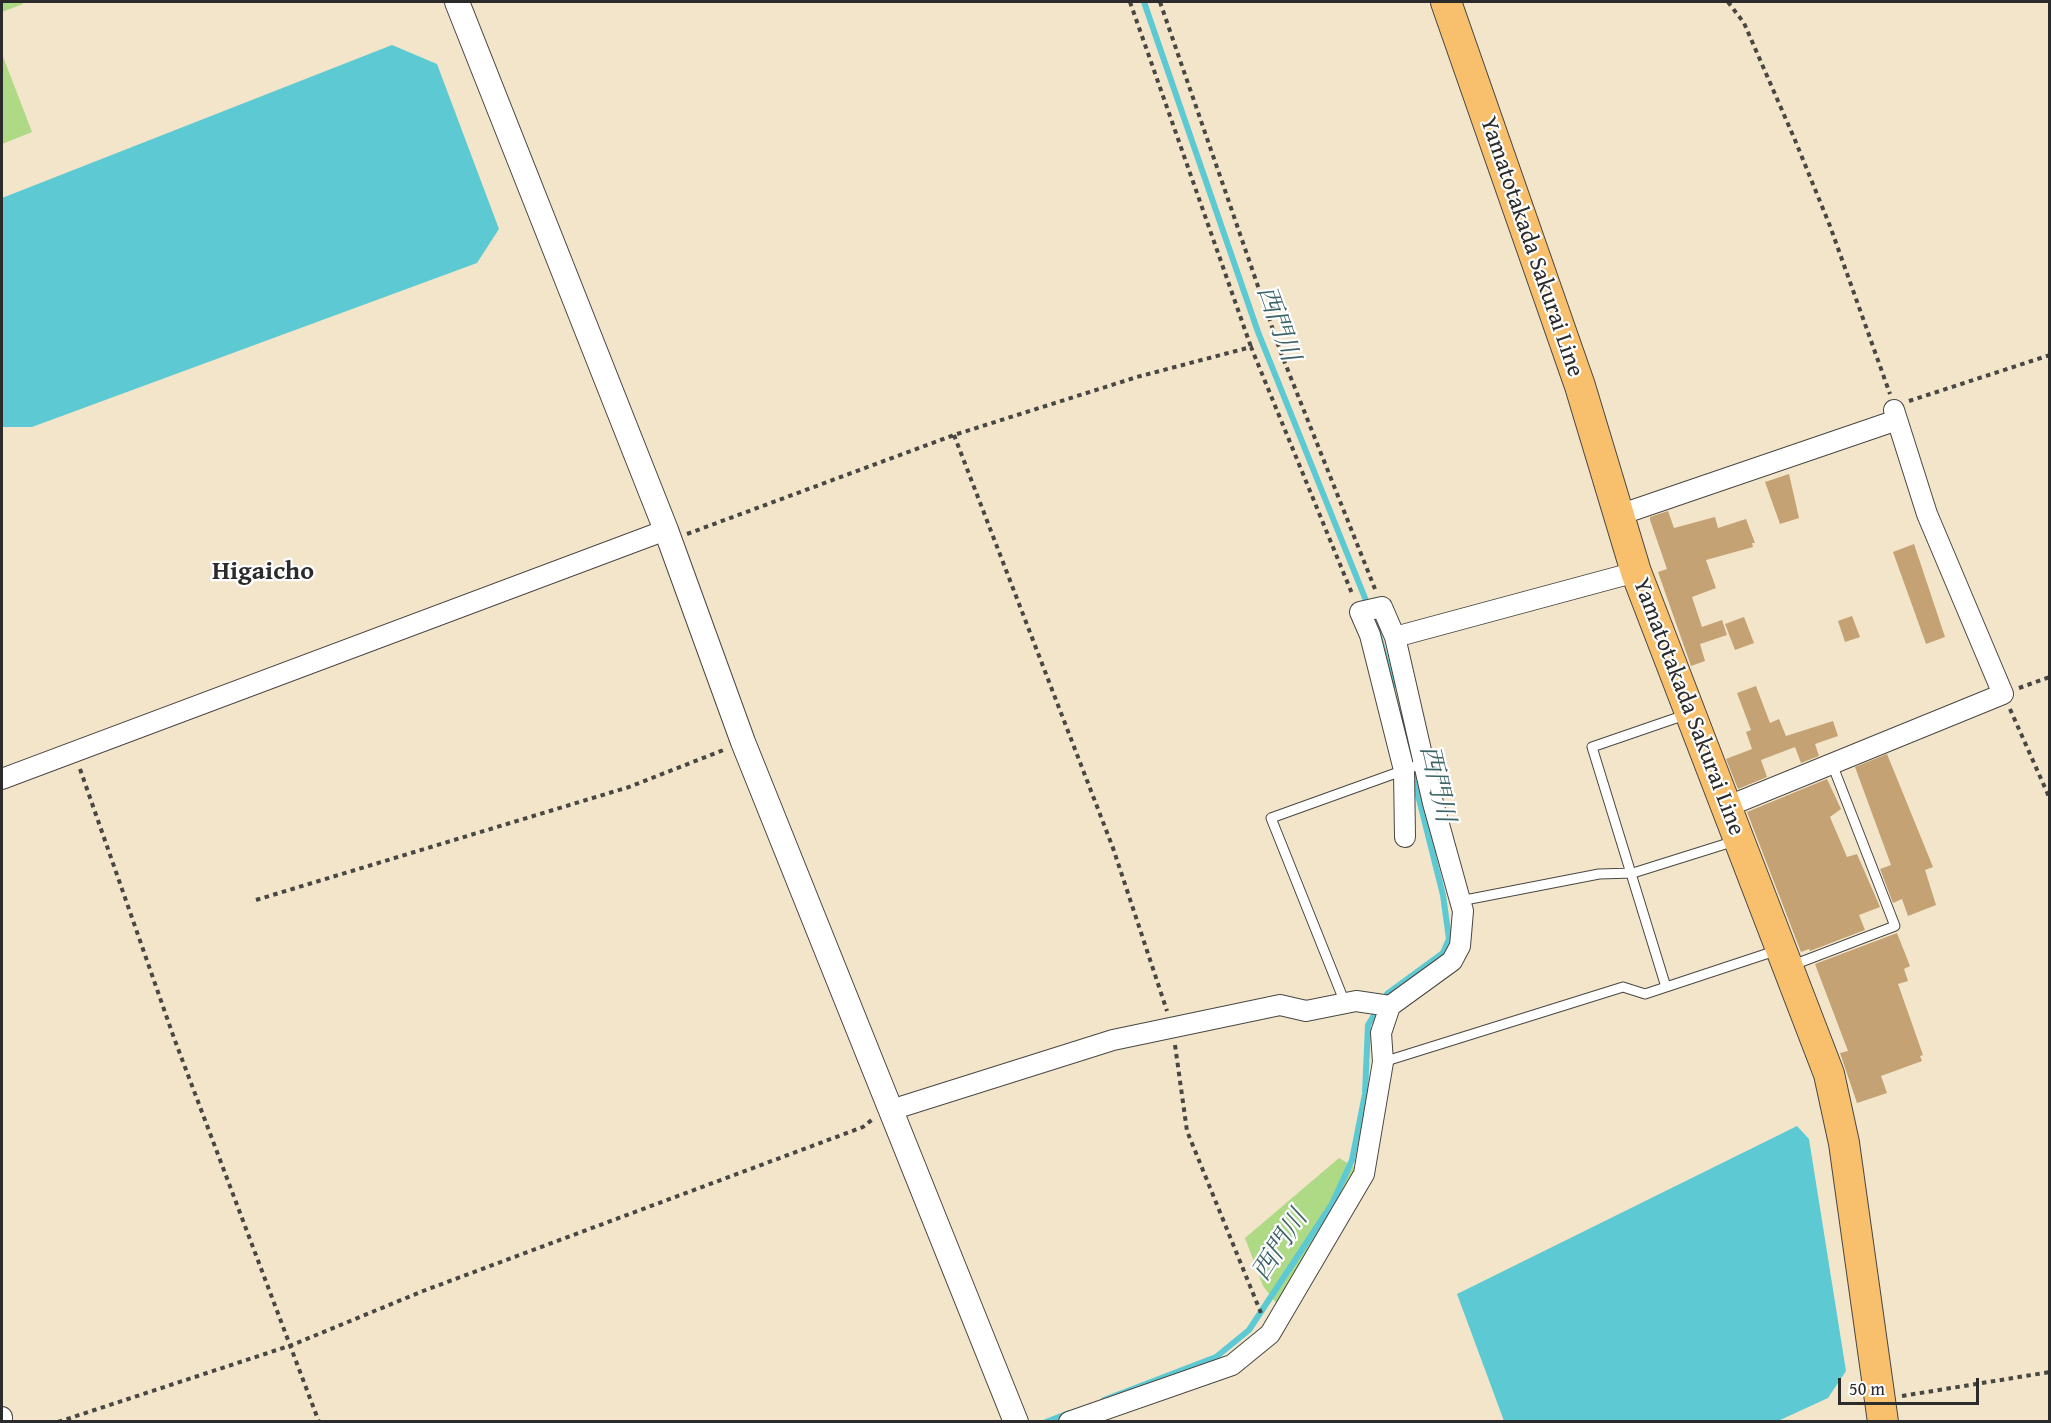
<!DOCTYPE html>
<html>
<head>
<meta charset="utf-8">
<style>
	body { margin:0 }
	#map { position:relative; width:2051px; height:1423px; overflow:hidden; background:#f2e5ca; font-family:"Gentium Book Plus",serif }
	canvas { display:block }
	.frame { position:absolute; inset:0; border:3px solid #2b2b2b; pointer-events:none }
	.scale { position:absolute; left:1838px; top:1378px; width:141px; height:27px; box-sizing:border-box; border:3px solid #2b2b2b; border-top:0; padding-left:8px; font-size:18px; line-height:21px; white-space:nowrap; color:#2b2b2b; -webkit-text-stroke:4px #fff; paint-order:stroke }
</style>
</head>
<body>
<div id="map">
<canvas width="2051" height="1423"></canvas>
<div class="frame"></div>
<div class="scale">50 m</div>
</div>
<script>
const context = document.querySelector('canvas').getContext('2d');
context.lineJoin = 'round';
function paint(path, color) { context.fillStyle = color; context.fill(path, 'evenodd'); }
function trace(path, color, width, dash) { context.strokeStyle = color; context.lineWidth = width; context.lineCap = dash ? 'butt' : 'round'; context.setLineDash(dash || []); context.stroke(path); }
function write(font, color, halo, rows, align = 'center') {
  context.font = font + ' "Gentium Book Plus","Noto Serif JP",serif'; context.lineWidth = 4.5; context.setLineDash([]); context.textBaseline = 'middle'; context.strokeStyle = halo; context.fillStyle = color; for (const [text, x, y, turn = 0] of rows) {
    context.save(); context.translate(x, y); context.rotate((+turn || 0) * Math.PI / 180); context.textAlign = isNaN(turn) ? turn : align; if (halo) context.strokeText(text, 0, 0); context.fillText(text, 0, 0); context.restore();
  }
}
const green = new Path2D(`
	M2,2H22L23,4L2,12Z
	M2,54L32,132L2,144Z
	M1339,1158L1371,1177L1287,1317L1263,1286L1245,1238Z`);
const water = new Path2D(`
	M392,45L437,64L499,229L477,263L32,427H2V198Z
	M1797,1126L1809,1139L1846,1371L1828,1398L1778,1421H1504L1457,1294Z`);
const stream = new Path2D(`
	M1144,2L1258,332L1369,608
	M1378,632L1393,686
	M1104,1400L1216,1357L1249,1330L1332,1204L1352,1160L1365,1094L1368,1025L1387,994L1443,953L1449,939L1443,895L1413,775
	M1046,1422L1069,1413`);
const building = new Path2D(`
	M1789,474L1799,518L1780,524L1765,482Z
	M1668,511L1674,528L1715,517L1718,528L1746,519L1755,543H1752L1753,547L1706,560L1716,588L1692,597L1702,627L1722,620L1727,635L1700,644L1705,661L1691,666L1658,572L1667,569L1650,520V517Z
	M1914,544L1945,637L1926,644L1893,552Z
	M1852,616L1860,637L1845,642L1838,621Z
	M1744,617L1754,643L1735,650L1725,624Z
	M1756,686L1770,723L1779,719L1786,736L1833,721L1838,736L1815,744L1819,756L1801,763L1795,747L1761,760L1767,777L1738,789L1726,759L1752,749L1746,732L1751,730L1737,693Z
	M1887,754L1933,867L1925,870L1936,905L1908,916L1902,899L1893,903L1880,869L1891,865L1855,767Z
	M1827,779L1841,809L1830,817L1847,857L1857,854L1880,907L1859,915L1865,930L1810,951L1809,949L1801,952L1747,812Z
	M1897,933L1910,966L1904,969L1908,981L1898,984L1923,1055L1920,1056L1922,1061L1881,1076L1887,1093L1857,1103L1840,1053L1848,1051L1815,964Z`);
const path = new Path2D(`
	M1130,2L1251,347
	M1160,2L1281,353L1375,589
	M1728,2L1744,23L1795,140L1830,226L1890,394
	M1909,401L2050,355
	M954,435L1113,848L1167,1011
	M687,534L954,435L1137,377L1251,347L1353,596
	M2019,688L2050,677
	M2010,709L2050,799
	M80,769L174,1038L319,1422
	M256,900L629,787L726,749
	M1175,1045L1187,1131L1261,1313
	M1902,1396L2050,1372
	M58,1422L292,1345L423,1291L863,1127L874,1118`);
const service = new Path2D(`
	M1460,901L1599,874L1633,873L1735,841
	M1793,965L1895,926L1832,764
	M1666,987L1592,747L1688,714
	M1345,1003L1271,818L1424,763
	M1383,1062L1623,987L1645,994L1778,950`);
const minor = new Path2D(`
	M1619,515L1897,420
	M1395,637L1636,572
	M2,779L666,530
	M1726,807L2003,694L1927,514L1894,410
	M891,1110L1113,1040L1280,1005L1306,1011L1356,1001L1390,1006
	M2,1417V1422
	M1069,1422L1232,1365L1270,1334L1364,1174L1383,1062L1381,1033L1390,1006L1452,961L1460,946L1463,911L1433,803L1395,637L1382,607L1360,612L1370,635L1404,770L1405,837`);
const tertiary = new Path2D(`
	M457,2L666,530L743,742L1016,1422`);
const primary = new Path2D(`
	M1446,2L1580,386L1636,572L1829,1074L1844,1143L1883,1422`);
const streetNames = [
	["Yamatotakada Sakurai Line",1531,247,71],
	["Yamatotakada Sakurai Line",1688,707,69]
];
const waterNames = [
	["西門川",1277,324,70],
	["西門川",1436,784,77],
	["西門川",1281,1246,-57]
];
const neighbourhoodNames = [
	["Higaicho",263,572]
];
paint(green, '#aed985');
paint(water, '#5dcad3');
trace(stream, '#5dcad3', 6);
paint(building, '#c4a274');
trace(service, '#494743', 11);
trace(minor, '#494743', 22);
trace(tertiary, '#494743', 26);
trace(primary, '#494743', 32);
trace(path, '#494743', 4, [4.5, 4.5]);
trace(service, '#fff', 9);
trace(minor, '#fff', 20);
trace(tertiary, '#fff', 24);
trace(primary, '#f8bf6c', 30);
write('24px', '#2b2b2b', '#fff', streetNames);
write('italic 26px', '#3c6366', '#fff', waterNames);
write('bold 26px', '#2b2b2b', '#fff', neighbourhoodNames);
</script>
</body>
</html>
